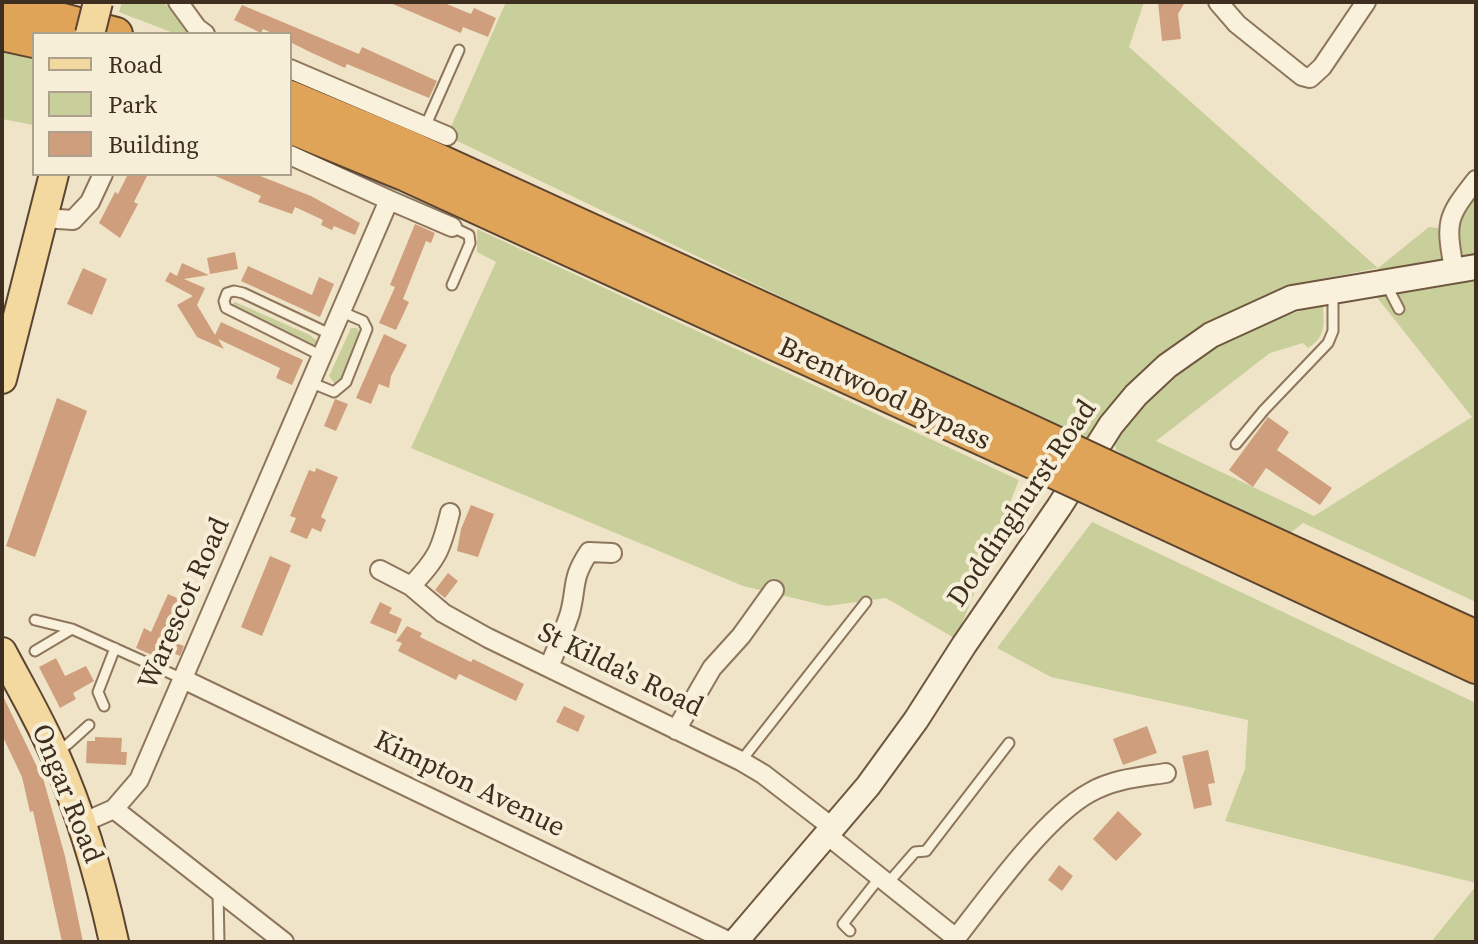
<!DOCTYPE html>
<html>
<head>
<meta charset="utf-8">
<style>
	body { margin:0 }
	#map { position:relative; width:1478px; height:944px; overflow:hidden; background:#f0e4c8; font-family:"Source Serif 4",serif }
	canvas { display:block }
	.frame { position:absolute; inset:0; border:4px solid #3d2e20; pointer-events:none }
	.legend { position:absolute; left:32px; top:32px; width:260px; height:144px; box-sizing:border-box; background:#f7eed8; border:2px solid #ada18e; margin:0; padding:10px 14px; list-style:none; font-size:24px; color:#3d2e20 }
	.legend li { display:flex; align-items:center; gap:16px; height:40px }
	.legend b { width:40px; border:2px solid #ada18e }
</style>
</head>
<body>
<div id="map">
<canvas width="1478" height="944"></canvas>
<div class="frame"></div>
<ul class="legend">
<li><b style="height:10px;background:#f3d9a0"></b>Road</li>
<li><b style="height:22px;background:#c9cf9b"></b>Park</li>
<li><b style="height:22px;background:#cf9f7d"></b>Building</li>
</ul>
</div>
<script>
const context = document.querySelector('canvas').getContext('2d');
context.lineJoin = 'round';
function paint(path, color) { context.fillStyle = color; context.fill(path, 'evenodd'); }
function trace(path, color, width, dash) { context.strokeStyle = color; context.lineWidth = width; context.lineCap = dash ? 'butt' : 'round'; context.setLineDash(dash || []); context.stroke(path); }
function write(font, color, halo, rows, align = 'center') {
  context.font = font + ' "Source Serif 4",serif'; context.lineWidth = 8; context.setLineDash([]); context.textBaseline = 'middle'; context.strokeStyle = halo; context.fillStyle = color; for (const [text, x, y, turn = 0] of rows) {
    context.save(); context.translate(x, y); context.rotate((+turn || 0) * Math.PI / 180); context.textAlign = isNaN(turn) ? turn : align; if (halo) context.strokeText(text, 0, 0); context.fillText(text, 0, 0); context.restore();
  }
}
const green = new Path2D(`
	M122,2H164L188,34H176L119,12Z
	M506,2H1144L1129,47L1378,268L1429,227L1447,229L1476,180V267L1386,284L1378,268L1322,279L1252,302L1216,320L1088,440L950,378L447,136Z
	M2,51L34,58V125L2,119Z
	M477,229L1019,480L956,639L886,598L827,606L743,586L411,448L496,262L477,252Z
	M1476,272V602L1303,523L1289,534L1138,464L1116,450L1114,440C1132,418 1151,394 1173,376C1218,341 1268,318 1323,305C1324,325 1326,337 1308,348L1303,343L1270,353L1156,441L1314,516L1472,417L1375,295Z
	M235,302L310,335L317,341L315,346H309L233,308L231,305Z
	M351,328H357L360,335L340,381L335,384L329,376Z
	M1092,522L1476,703V883L1225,821L1245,769L1248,720L1051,677L997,648Z
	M1476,886V942H1431Z`);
const building = new Path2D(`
	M388,2H442L471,14L474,8L496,18L488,37L463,27L461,33Z
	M1158,2H1185L1178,14L1181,39L1162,41Z
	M242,5L359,54L362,47L437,81L429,98L347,64L345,68L310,52L290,42V34H274L263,29L261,33L234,20Z
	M128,174H148L134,202L138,204L120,238L99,223L115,192L118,194Z
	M211,174H255L311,196L360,223L355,235L334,226L332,230L321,225L323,220L295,207L292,214L258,202L261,196Z
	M415,224L435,233L431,243L426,241L403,299L409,302L396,330L379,323L395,287L390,285Z
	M235,252L238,269L210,274L207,258Z
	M182,263L209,275L184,279L205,288L197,305L215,335L221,322L303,360L292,385L276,378L280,368L218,339L224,349L197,337L177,305L193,296L165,281L170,272L177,276Z
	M248,266L312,295L319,277L334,284L320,317L241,281Z
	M83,268L107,279L92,315L67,304Z
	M384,334L407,345L391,376L389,388L379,384L371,404L356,398Z
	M57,398L87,411L35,557L6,546Z
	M335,399L348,404L336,431L324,426Z
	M1268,417L1289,432L1277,450L1332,488L1320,505L1266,468L1253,487L1229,470Z
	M316,468L338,477L321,517L326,520L321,532L312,528L307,539L290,532L296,518L290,516L309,470L315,472Z
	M471,505L494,514L478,557L457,551L461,529Z
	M270,556L291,565L262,636L241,627Z
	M448,573L458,581L445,598L435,590Z
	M168,594L193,605L176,643L184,646L180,656L170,652L165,661L136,648L144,628L151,632Z
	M380,602L392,608L389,613L402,619L396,634L370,623Z
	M407,626L422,633L420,637L471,662L473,659L524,684L516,701L459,674L456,680L398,651L402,643L396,641Z
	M56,658L65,676L86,666L94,681L73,693L76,699L60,708L39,667Z
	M2,694L39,771H41L65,856L83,942H62L33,811L30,812L22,777L2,735Z
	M564,706L585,716L578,732L556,722Z
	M1147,726L1157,753L1123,765L1113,739Z
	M95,737L122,738L121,752H127L126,765L86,763L87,741H95Z
	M1208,750L1215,783L1208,784L1212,805L1194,809L1182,756Z
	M1118,811L1142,834L1116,861L1093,839Z
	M1059,865L1073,876L1062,891L1048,880Z`);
const lane = new Path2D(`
	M425,127L459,50
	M452,227L469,235L470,243L452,285
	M1386,284L1399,309
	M322,356L226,308L224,301L227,293L234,291L243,293L332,335
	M312,383L334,392L346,382L367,329L363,321L342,312
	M1236,444L1264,410L1328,343L1333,331V293
	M35,620L72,629L183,679
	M35,651L72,629
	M104,706L98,692L115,648
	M57,751L68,744L89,725
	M741,761L866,602
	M888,883L915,852L926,851L1009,743
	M218,891L219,942
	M850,931L843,924L880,877`);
const street = new Path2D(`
	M178,2L197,28L205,34
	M1218,2L1237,24L1302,76L1310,78L1322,67L1366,2
	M290,69L447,136
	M389,200L452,227
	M43,218L73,220L90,202L103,174
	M1454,270C1446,222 1445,219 1476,180
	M380,570L411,586L443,613L488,638L741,761L763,774L833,828
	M411,586C437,559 441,550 450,513
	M549,667C556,650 564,631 570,613C577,586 571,579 589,552L612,553
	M183,679L730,942
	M676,730L712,668L741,636L774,590
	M114,809L284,942
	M82,823L114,809L139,780L389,200L290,155
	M827,835L956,938
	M953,942C986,900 1044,818 1089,793C1113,779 1140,777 1166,773`);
const secondary = new Path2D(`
	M735,942L868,786L916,720L964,645L1059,507L1111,425L1136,395L1167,366L1211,335L1292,298L1476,267`);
const primary = new Path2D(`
	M2,379L54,174
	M2,652C20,686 40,720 55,755C82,815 100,878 114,942`);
const highway = new Path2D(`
	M2,4L116,34
	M2,34L34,41
	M290,97L407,146L1013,423
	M290,127L404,174L1002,448
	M1161,492L1476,637
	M1150,516L1476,667`);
const primaryBridge = new Path2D(`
	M90,34L98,2`);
const highwayBridge = new Path2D(`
	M1013,423L1161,492
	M1002,448L1150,516`);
const streetNames = [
	["Brentwood Bypass",884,395,25],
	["Doddinghurst Road",1023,504,-56],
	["Warescot Road",185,604,-66],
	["St Kilda's Road",620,671,26],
	["Kimpton Avenue",469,785,26],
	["Ongar Road",66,794,68]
];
paint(green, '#c9cf9b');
paint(building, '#cf9f7d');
trace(lane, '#8d765c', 13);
trace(street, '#8d765c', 22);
trace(secondary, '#6f573f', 28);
trace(primary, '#5b4430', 32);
trace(highway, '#5b4430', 36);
trace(lane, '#faf1dc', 9);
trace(street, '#faf1dc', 18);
trace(secondary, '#faf1dc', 24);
trace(primary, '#f3d9a0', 28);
trace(highway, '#e0a458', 32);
trace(primaryBridge, '#5b4430', 32, []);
trace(highwayBridge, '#5b4430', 36, []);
trace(primaryBridge, '#f3d9a0', 28);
trace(highwayBridge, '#e0a458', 32);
write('28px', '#3d2e20', '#f7eed8', streetNames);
</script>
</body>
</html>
